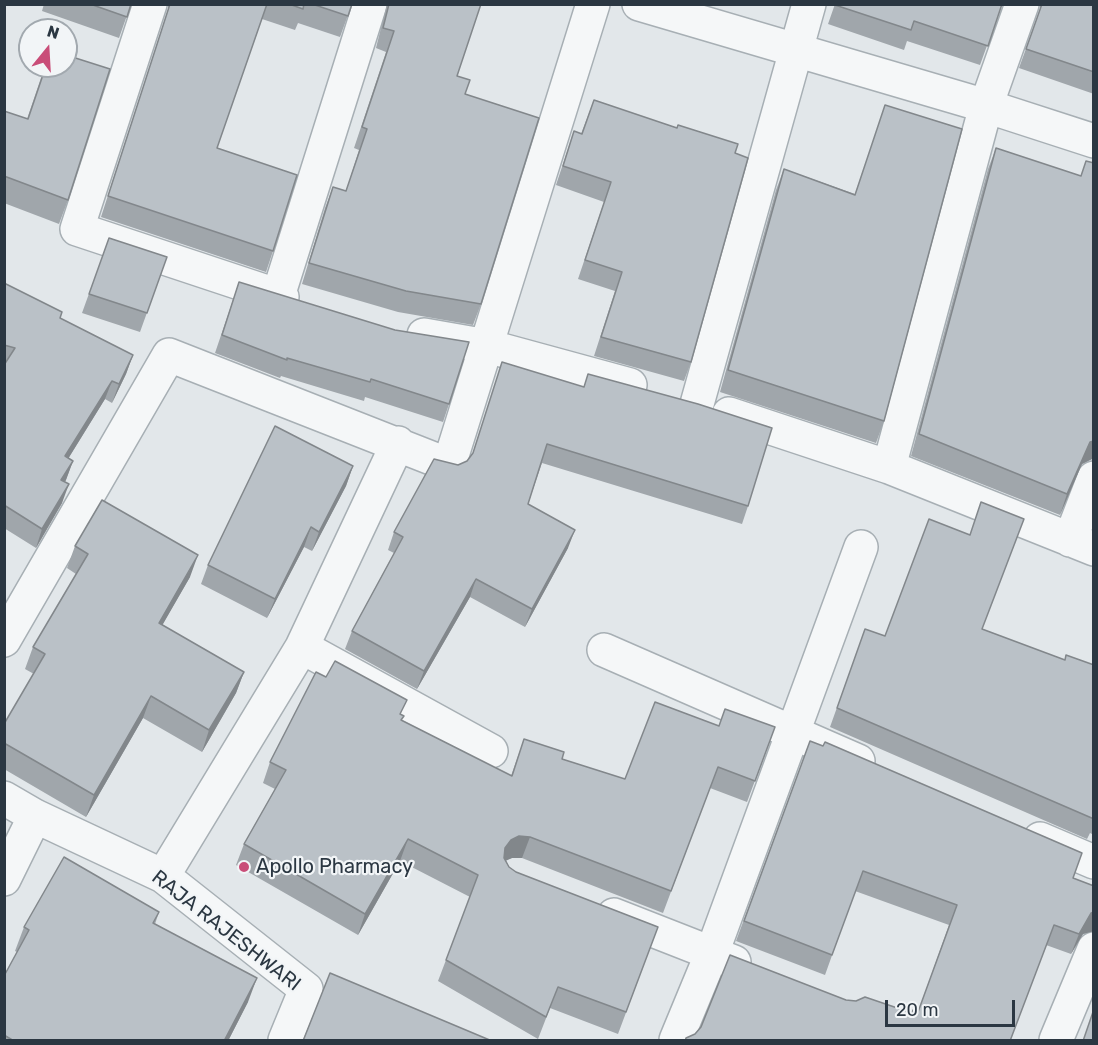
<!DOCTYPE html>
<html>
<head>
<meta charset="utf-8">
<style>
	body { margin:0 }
	#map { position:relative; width:1098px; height:1045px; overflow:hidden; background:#e2e7ea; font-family:Rubik,sans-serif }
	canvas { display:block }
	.frame { position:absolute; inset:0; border:6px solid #2b3742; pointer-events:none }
	.north { position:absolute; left:18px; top:18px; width:60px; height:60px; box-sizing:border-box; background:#f2f5f7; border:2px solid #a2a9af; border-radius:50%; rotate:18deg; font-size:16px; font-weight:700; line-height:24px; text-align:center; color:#2b3742 }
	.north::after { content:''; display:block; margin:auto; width:21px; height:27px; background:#c94d78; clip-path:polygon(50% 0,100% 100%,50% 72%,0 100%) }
	.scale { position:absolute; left:885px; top:1000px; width:130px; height:27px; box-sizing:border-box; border:3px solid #2b3742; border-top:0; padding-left:8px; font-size:18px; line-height:21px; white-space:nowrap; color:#2b3742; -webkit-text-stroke:4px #f2f5f7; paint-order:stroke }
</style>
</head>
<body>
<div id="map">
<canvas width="1098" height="1045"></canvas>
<div class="frame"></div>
<div class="north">N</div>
<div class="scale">20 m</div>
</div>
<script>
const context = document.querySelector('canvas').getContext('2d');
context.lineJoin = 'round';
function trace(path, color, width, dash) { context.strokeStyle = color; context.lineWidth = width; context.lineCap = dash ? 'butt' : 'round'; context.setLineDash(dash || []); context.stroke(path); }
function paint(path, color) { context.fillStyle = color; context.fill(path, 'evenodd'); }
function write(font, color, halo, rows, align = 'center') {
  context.font = font + ' Rubik,sans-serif'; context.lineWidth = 4.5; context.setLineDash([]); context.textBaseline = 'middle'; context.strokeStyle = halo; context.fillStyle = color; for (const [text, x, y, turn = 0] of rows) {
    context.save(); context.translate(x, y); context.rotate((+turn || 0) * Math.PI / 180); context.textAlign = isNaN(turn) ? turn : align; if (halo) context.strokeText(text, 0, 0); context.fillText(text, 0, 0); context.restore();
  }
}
const minor = new Path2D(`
	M150,4L77,229L282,297
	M639,4L986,106L1094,141
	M278,296L370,4
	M424,335L487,346L630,385
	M697,404L809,4
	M729,414L889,467L1094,549
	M889,467L986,106L1022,4
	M1070,540L1094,478
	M4,640L169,355L449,465L593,4
	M302,647L491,751
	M604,650L858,761
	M4,798L35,816L163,876L306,989L285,1040
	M1040,839L1094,862
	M163,876L302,647L398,443
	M4,879L35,816
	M614,915L734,962
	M676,1040L712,953L861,547
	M1056,1040L1094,949`);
const wall = new Path2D(`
	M44,4H131L119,38L42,11Z
	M168,4H352L340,37L298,23L295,30L262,19L217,148L273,251L266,272L101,217L168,10Z
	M387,4H481L457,76L465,94L481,304L473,325L398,312L302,284L325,208L333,187L346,191L359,150L354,148L386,52L376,48Z
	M835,4H1002L980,65L907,41L904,50L828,24Z
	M1040,4H1094V94L1019,68L1040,10Z
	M45,66L68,200L59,224L4,203V111L27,119Z
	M594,100L735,153L691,362L684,381L594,356L615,291L578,279L604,202L556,185L574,131L581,134Z
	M885,105L884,421L876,443L720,392L776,190L784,169L855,194Z
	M996,148L1081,176L1094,163V460L1092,459L1082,464L1060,515L911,456L988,169Z
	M109,238L167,257L140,332L82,313Z
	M239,282L449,404L443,422L365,397L364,401L281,376L280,378L215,353Z
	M4,283L60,318L133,355L126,374L112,403L105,399L68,459L73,461L65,482L62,503L36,548L4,528Z
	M502,362L748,506L742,524L542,463L528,504L568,548L525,627L470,597L417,689L345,649L352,631L394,553L388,550L394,532L467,461L472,456Z
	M353,466L346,486L312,551L304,547L267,618L201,584L208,565Z
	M75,546L190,577L162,625L244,672L236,693L202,752L143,718L86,817L4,769V724L34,674L25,669L33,647L76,574L67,568Z
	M865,629L885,636L982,630L1065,660L1094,665V831L1092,834L1090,833L1087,839L830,727Z
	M402,715V720L511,776L524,739L562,759L625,779L719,726L775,727L747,802L710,788L663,913L522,858H512L506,860L509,867L516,872L658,927L618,1034L550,1008L538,1039L438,981L470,897L400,861L358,935L236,865L244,844L275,789L263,783L270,762Z
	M810,741L1073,878L1094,886V931L1083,934L1071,954L1046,945L1010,1041L912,1013L918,1012L949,925L855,891L825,975L736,941Z
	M159,912L155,924L248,1002L228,1041H4V976L17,952L15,951L24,927Z`);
const shadedWall = new Path2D(`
	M133,355L126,374L112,403L119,384Z
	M112,381L105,399L58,475L65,456Z
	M1094,441V460L1092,459L1082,464L1060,515L1067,494L1090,442Z
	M73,461L66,480L55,498L61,480Z
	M353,466L346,486L312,551L319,532Z
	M69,484L62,503L36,548L42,529Z
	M311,527L304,547L267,618L275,599Z
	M575,530L568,548L525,627L532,609Z
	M198,555L190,577L151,645L159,623Z
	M476,579L470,597L417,689L424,671Z
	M244,672L236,693L202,752L209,730Z
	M151,696L143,718L86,817L94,795Z
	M519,836L530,837L522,858H512L503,862L505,848L511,840Z
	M408,839L400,861L358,935L365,914Z
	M1094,912V931L1083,934L1071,954L1079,934L1091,913Z
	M257,978L248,1002L228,1041H224Z`);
const building = new Path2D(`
	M90,4H131L127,17Z
	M170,4H267L217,148L297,175L273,251L108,196Z
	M289,4H304L303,9Z
	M312,4H352L348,16Z
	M389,4H481L457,76L470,80L465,94L539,118L481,304L406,291L309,263L333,187L346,191L367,129L362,127L394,31L383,28Z
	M1002,4L988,46L914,21L911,30L835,5Z
	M1042,4H1094V72L1026,49Z
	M66,55L110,69L68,200L4,176V111L28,119L46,66H66Z
	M594,100L677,128L678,125L738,144L735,153L748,158L691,362L601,337L622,272L585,260L611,182L563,166L574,131L582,134Z
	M885,105L962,129L884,421L728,370L784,169L855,195Z
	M996,148L1081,176L1086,161L1094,163V441L1090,442L1067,494L919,434Z
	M109,238L167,257L147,313L89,294Z
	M239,282L395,330L469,342L449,404L371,379L370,382L287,358V360L222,335Z
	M4,283L62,312L60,318L133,355L119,384L112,381L65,456L73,461L61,480L69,484L42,529L4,505V365L15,348L4,345Z
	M502,362L584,387L588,374L698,404L772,428L748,506L547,444L528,504L575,530L532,609L476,579L424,671L352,631L403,537L394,532L434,459L458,465L467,461L473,453Z
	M275,426L353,466L319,532L311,527L275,599L208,565Z
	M102,500L198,555L159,623L244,672L209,730L151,696L94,795L4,743V724L45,654L33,647L88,554L75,546Z
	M981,502L1024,519L982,629L1065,660L1066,655L1094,665V819L837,708L865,629L885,636L929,519L970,535Z
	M335,661L407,700L400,714L404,716L401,720L512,776L524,739L564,752L562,759L625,779L655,702L719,726L725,709L775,727L755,781L718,767L671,891L530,837L519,836L511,840L505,848L504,858L509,867L516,872L658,927L626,1012L558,987L546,1017L446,960L478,875L408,839L365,914L244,844L286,770L270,762L316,672L326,677Z
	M810,741L823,746L825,742L1082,853L1073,878L1094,886V912L1091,913L1079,934L1054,925L1010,1041H685L686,1038L695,1034L701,1027L730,955L846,1000L856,1001L865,997L912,1013L913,1010L918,1012L957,905L863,871L832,955L744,921Z
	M64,857L159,912L153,923L257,978L224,1041H14L4,1035V976L29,930L24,927Z
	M330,973L492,1041H303Z
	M1094,1009V1041H1083Z`);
const markers = [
	[244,867,6,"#c94d78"]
];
const poiNames = [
	["Apollo Pharmacy",256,867]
];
const streetNames = [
	["RAJA RAJESHWARI",226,931,38]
];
trace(minor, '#a7afb4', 36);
trace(minor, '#f5f7f8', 33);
paint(wall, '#a0a6ab');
paint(shadedWall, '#82878b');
paint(building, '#bac1c7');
trace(building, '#82878b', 1.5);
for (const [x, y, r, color] of markers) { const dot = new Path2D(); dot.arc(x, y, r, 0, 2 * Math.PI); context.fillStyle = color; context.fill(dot); trace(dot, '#f2f5f7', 2); }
write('20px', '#2b3742', '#f2f5f7', poiNames, 'left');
write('20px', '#2b3742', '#f2f5f7', streetNames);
</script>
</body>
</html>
